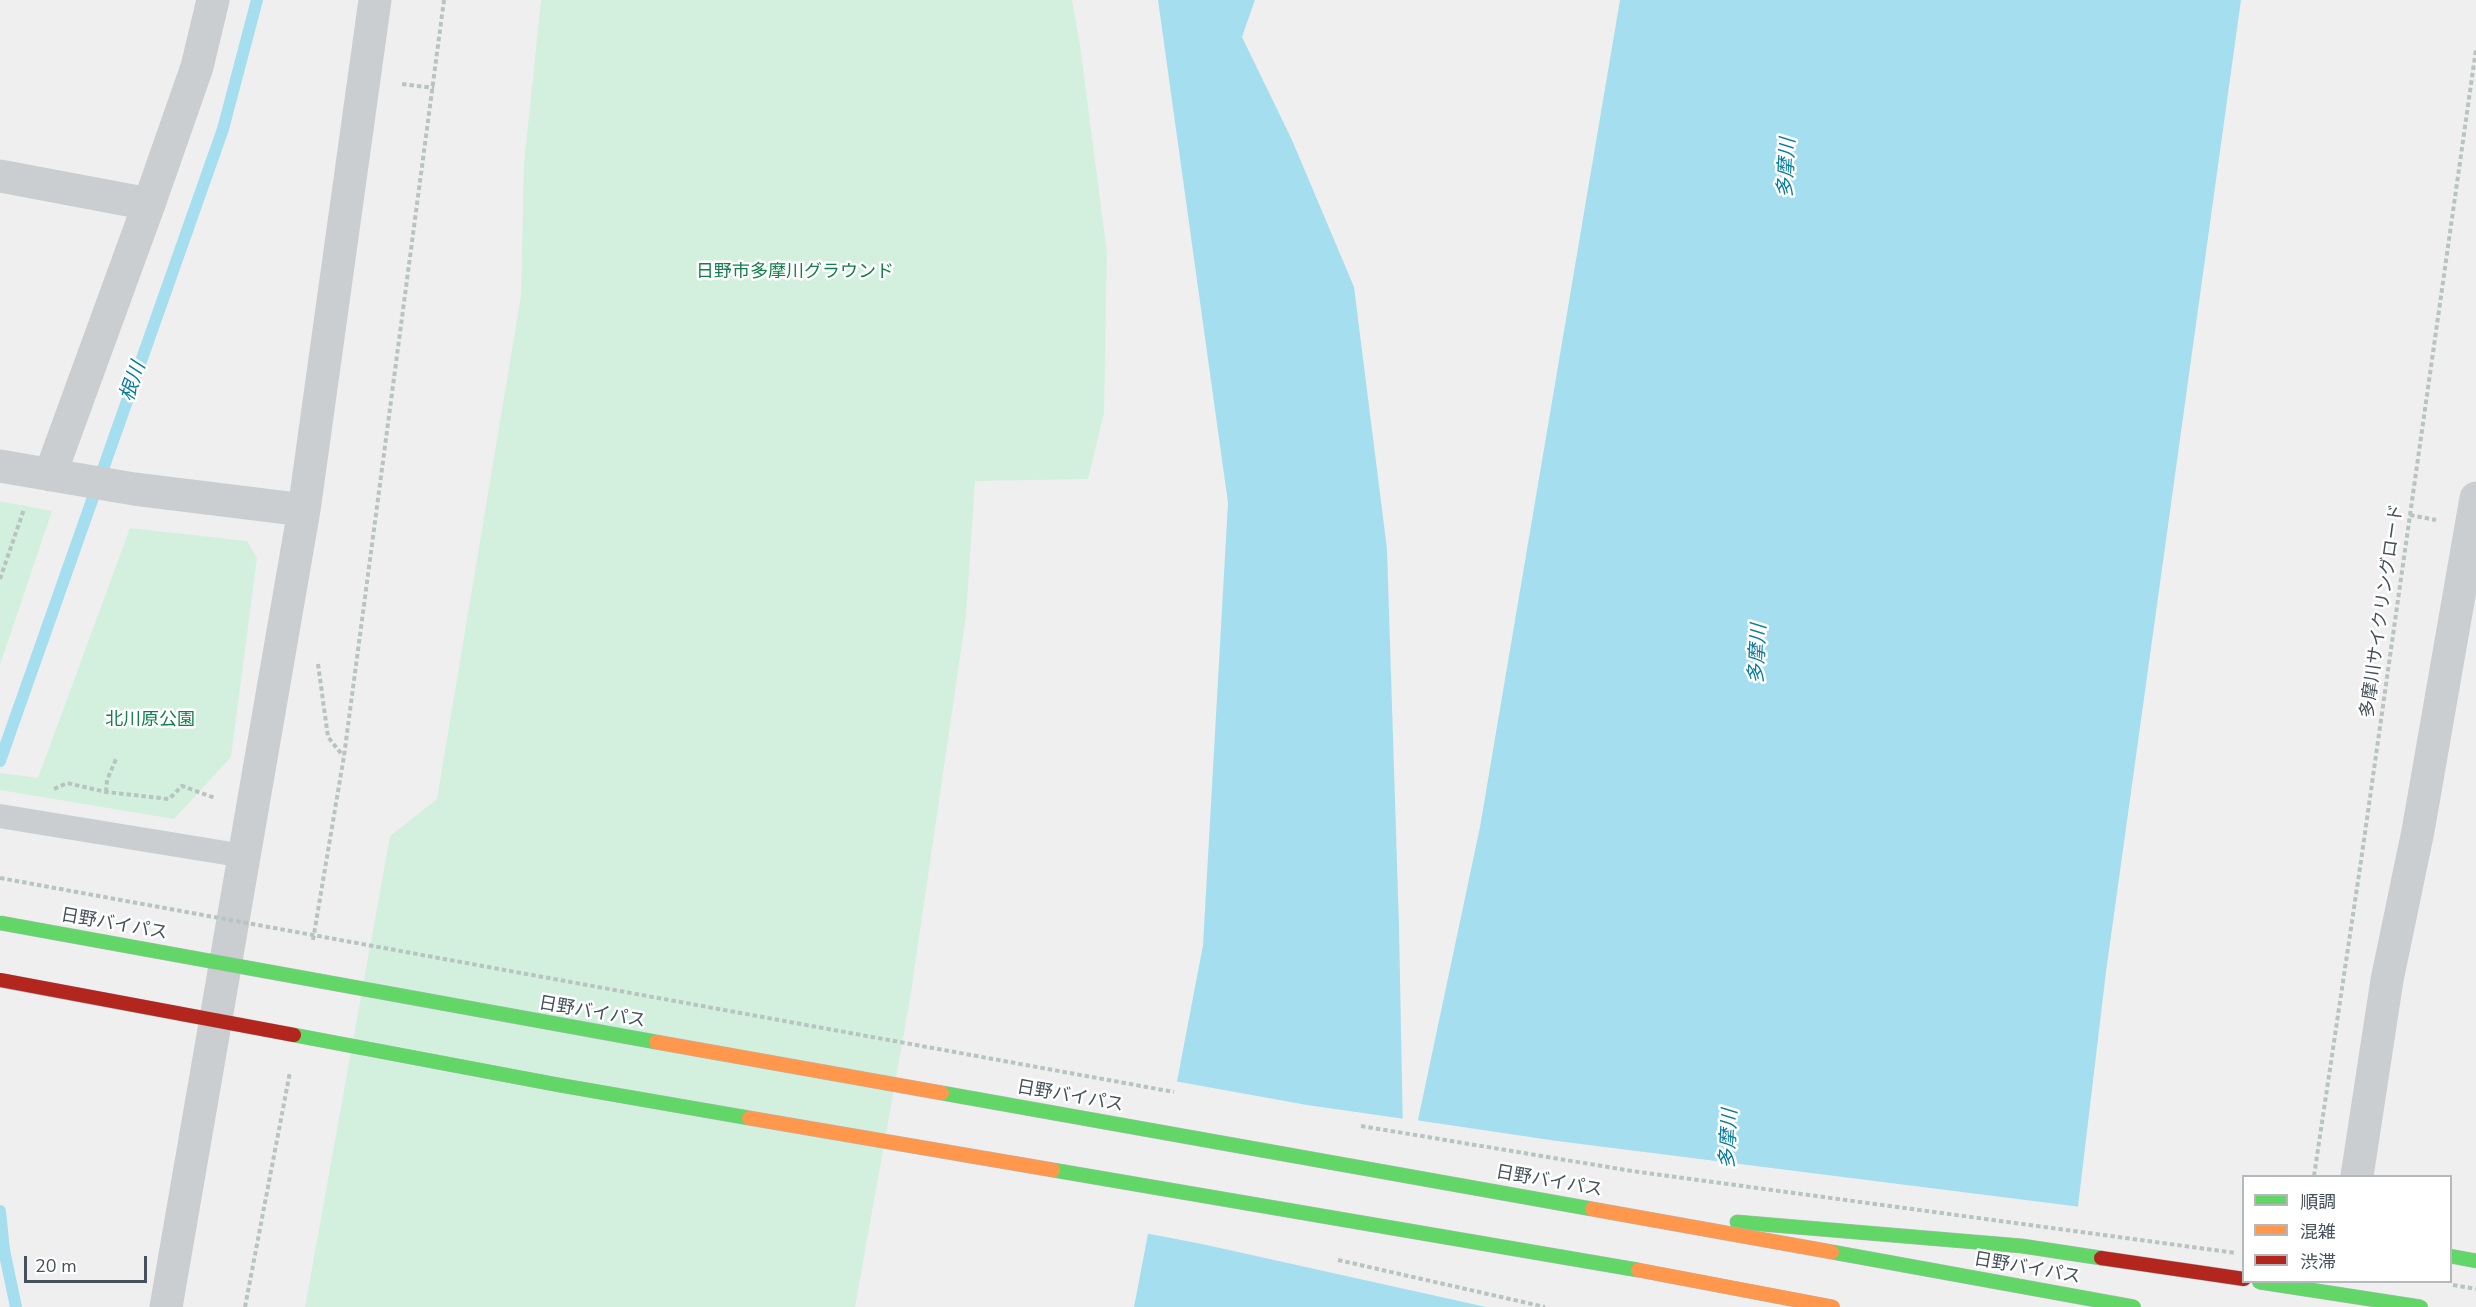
<!DOCTYPE html>
<html>
<head>
<meta charset="utf-8">
<style>
	body { margin:0 }
	#map { position:relative; width:2476px; height:1307px; overflow:hidden; background:#f0efef; font-family:"Nunito Sans","Noto Sans JP",sans-serif }
	canvas { display:block }
	.legend { position:absolute; left:2242px; top:1175px; width:210px; height:108px; box-sizing:border-box; background:#fff; border:2px solid #b5b9be; margin:0; padding:8px 10px; list-style:none; font-size:18px; color:#45515c }
	.legend li { display:flex; align-items:center; gap:12px; height:30px }
	.legend b { width:30px; border:2px solid #b5b9be }
	.scale { position:absolute; left:24px; top:1256px; width:123px; height:27px; box-sizing:border-box; border:3px solid #45515c; border-top:0; padding-left:8px; font-size:18px; line-height:21px; white-space:nowrap; color:#45515c; -webkit-text-stroke:4px #fff; paint-order:stroke }
</style>
</head>
<body>
<div id="map">
<canvas width="2476" height="1307"></canvas>
<ul class="legend">
<li><b style="height:8px;background:#63d668"></b>順調</li>
<li><b style="height:8px;background:#ff974d"></b>混雑</li>
<li><b style="height:8px;background:#b3261e"></b>渋滞</li>
</ul>
<div class="scale">20 m</div>
</div>
<script>
const context = document.querySelector('canvas').getContext('2d');
context.lineJoin = 'round';
function paint(path, color) { context.fillStyle = color; context.fill(path, 'evenodd'); }
function trace(path, color, width, dash) { context.strokeStyle = color; context.lineWidth = width; context.lineCap = dash ? 'butt' : 'round'; context.setLineDash(dash || []); context.stroke(path); }
function write(font, color, halo, rows, align = 'center') {
  context.font = font + ' "Nunito Sans","Noto Sans JP",sans-serif'; context.lineWidth = 5; context.setLineDash([]); context.textBaseline = 'middle'; context.strokeStyle = halo; context.fillStyle = color; for (const [text, x, y, turn = 0] of rows) {
    context.save(); context.translate(x, y); context.rotate((+turn || 0) * Math.PI / 180); context.textAlign = isNaN(turn) ? turn : align; if (halo) context.strokeText(text, 0, 0); context.fillText(text, 0, 0); context.restore();
  }
}
const green = new Path2D(`
	M541,0H1072L1080,45L1107,253L1104,413L1088,479L975,481L966,616L910,999L855,1307H305L390,836L437,799L521,296L524,164Z
	M0,501L52,511L0,665Z
	M130,528L247,541L257,558L231,757L174,819L0,790V773L38,778Z`);
const water = new Path2D(`
	M1158,0H1255L1242,37L1292,140L1354,287L1387,549L1399,926L1404,1186L1480,827L1620,0H2241L2106,972L2066,1307H1134L1203,945L1228,503Z`);
const pier = new Path2D(`
	M1174,1081L1307,1105L1405,1119V1163L1415,1120L1557,1141L2081,1207L2069,1307H1486L1202,1244L1145,1233Z`);
const stream = new Path2D(`
	M0,761L223,129L257,0
	M0,1211L4,1250L16,1307`);
const path = new Path2D(`
	M402,84L434,88
	M2410,515L2436,520
	M0,579L24,509
	M318,664L328,737L343,756
	M54,789L67,783L106,792L169,799L182,786L215,798
	M106,792L107,780L116,759
	M313,940L344,756L444,0
	M2314,1176L2361,861L2476,49
	M245,1307L290,1072`);
const lane = new Path2D(`
	M0,816L244,856`);
const street = new Path2D(`
	M0,176L149,204
	M0,466L134,489L304,510
	M50,475L149,204L197,67L213,0
	M2357,1176L2387,980L2418,831L2476,498
	M166,1307L304,510L375,0`);
const fast = new Path2D(`
	M1737,1222L2022,1246L2101,1258
	M2450,1256L2476,1261`);
const jam = new Path2D(`
	M2101,1258L2244,1279`);
const pathBridge = new Path2D(`
	M0,878L1174,1092
	M1361,1126L1632,1171L2236,1253
	M1338,1260L1545,1307
	M2453,1285L2476,1289`);
const fastBridge = new Path2D(`
	M0,923L656,1042
	M294,1035L559,1085L749,1118
	M942,1093L1592,1209
	M1053,1170L1638,1270
	M1832,1252L2134,1307
	M2259,1282L2421,1307`);
const slowBridge = new Path2D(`
	M656,1042L942,1093
	M749,1118L1053,1170
	M1592,1209L1832,1252
	M1638,1270L1833,1307`);
const jamBridge = new Path2D(`
	M0,980L294,1035`);
const parkNames = [
	["日野市多摩川グラウンド",795,273],
	["北川原公園",150,721]
];
const streetNames = [
	["多摩川サイクリングロード",2383,611,-82],
	["日野バイパス",114,925,10],
	["日野バイパス",592,1013,10],
	["日野バイパス",1070,1097,10],
	["日野バイパス",1549,1182,10],
	["日野バイパス",2027,1269,10]
];
const waterNames = [
	["多摩川",1788,168,-87],
	["根川",134,382,-71],
	["多摩川",1759,654,-87],
	["多摩川",1730,1139,-87]
];
paint(green, '#d2f0dd');
paint(water, '#a5dfef');
paint(pier, '#f0efef');
trace(stream, '#a5dfef', 12);
trace(fast, '#b4b9bf', 15);
trace(jam, '#b4b9bf', 15);
trace(path, '#b7c4c0', 4, [4.5, 3]);
trace(lane, '#cbced0', 24);
trace(street, '#cbced0', 33);
trace(fast, '#63d668', 14);
trace(jam, '#b3261e', 14);
trace(fastBridge, '#b4b9bf', 15, []);
trace(slowBridge, '#b4b9bf', 15, []);
trace(jamBridge, '#b4b9bf', 15, []);
trace(pathBridge, '#b7c4c0', 4, [4.5, 3]);
trace(fastBridge, '#63d668', 14);
trace(slowBridge, '#ff974d', 14);
trace(jamBridge, '#b3261e', 14);
write('18px', '#13804b', '#fff', parkNames);
write('18px', '#45515c', '#fff', streetNames);
write('italic 20px', '#077d9e', '#fff', waterNames);
</script>
</body>
</html>
